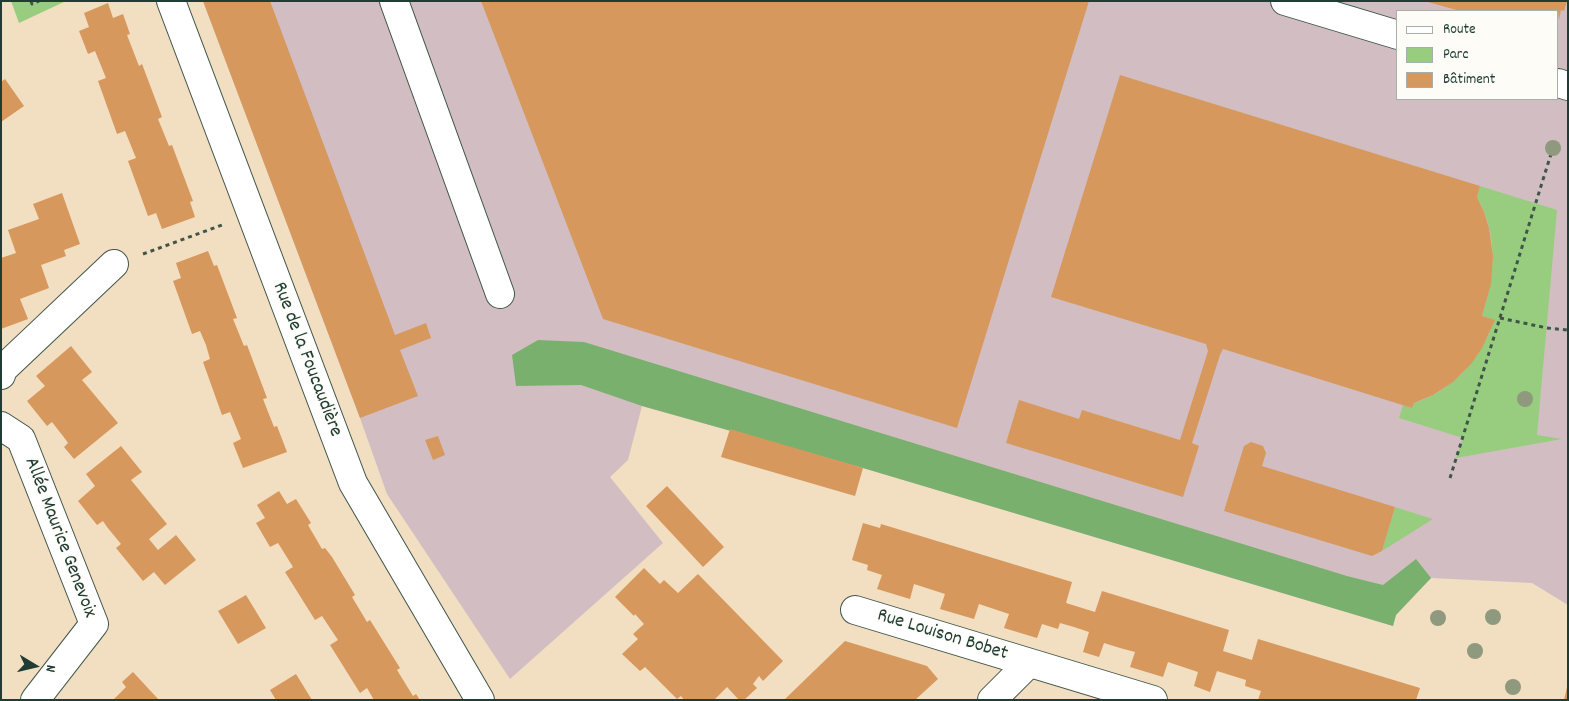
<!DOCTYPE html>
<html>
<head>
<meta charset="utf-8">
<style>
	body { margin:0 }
	#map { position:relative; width:1569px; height:701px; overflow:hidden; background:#f2dec0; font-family:Dekko,sans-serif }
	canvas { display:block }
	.frame { position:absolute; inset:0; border:2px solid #1f3d34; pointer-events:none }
	.legend { position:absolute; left:1396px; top:10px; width:162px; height:90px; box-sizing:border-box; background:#fdfcf7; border:1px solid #a4b0a9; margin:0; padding:6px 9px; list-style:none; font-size:15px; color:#1f3d34 }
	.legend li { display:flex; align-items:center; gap:10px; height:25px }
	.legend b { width:25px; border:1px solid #a4b0a9 }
	.north { position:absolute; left:10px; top:641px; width:50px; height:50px; -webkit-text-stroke:4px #fdfcf7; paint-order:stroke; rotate:99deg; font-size:14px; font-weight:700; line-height:20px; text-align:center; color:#1f3d34 }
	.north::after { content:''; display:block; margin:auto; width:18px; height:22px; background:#1f3d34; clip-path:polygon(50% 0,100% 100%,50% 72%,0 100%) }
</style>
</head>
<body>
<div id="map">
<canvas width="1569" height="701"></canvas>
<div class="frame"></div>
<ul class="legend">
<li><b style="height:6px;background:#fff"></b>Route</li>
<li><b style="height:14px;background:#98cd7f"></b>Parc</li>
<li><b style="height:14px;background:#d6985d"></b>Bâtiment</li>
</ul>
<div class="north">N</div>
</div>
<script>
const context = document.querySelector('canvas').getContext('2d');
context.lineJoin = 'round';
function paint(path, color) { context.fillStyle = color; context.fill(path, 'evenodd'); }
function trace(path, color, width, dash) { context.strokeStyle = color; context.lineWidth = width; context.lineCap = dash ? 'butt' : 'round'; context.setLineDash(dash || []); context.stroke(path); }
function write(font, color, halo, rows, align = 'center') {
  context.font = font + ' Dekko,sans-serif'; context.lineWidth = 4; context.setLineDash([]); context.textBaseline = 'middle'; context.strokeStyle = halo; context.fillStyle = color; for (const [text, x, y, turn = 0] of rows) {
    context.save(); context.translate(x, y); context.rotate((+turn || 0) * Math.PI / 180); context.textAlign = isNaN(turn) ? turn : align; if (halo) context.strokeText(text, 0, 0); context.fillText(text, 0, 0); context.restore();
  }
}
const industrial = new Path2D(`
	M203,1H1568V605L1532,583L1431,578L1396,615L1393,626L863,468L642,406L628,460L610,477L663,543L510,679L387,494L360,418ZM1398,11H1558V99H1398Z`);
const green = new Path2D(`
	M11,1H66L19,23Z
	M1480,186L1557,210L1537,435L1562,439L1456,458L1463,438L1399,418L1403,405L1412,408L1414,403C1452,391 1482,358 1494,320L1482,316C1495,275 1499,237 1477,197Z
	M1395,507L1433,519L1382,551Z`);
const forest = new Path2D(`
	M538,340L584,342L1347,576L1383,585L1416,559L1431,578L1396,615L1393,626L863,468L642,406L581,385L516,386L512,355Z`);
const building = new Path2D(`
	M203,1H270L395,335L426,323L431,338L400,350L418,396L360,418Z
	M481,1H1089L957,428L603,319Z
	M1567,1L1564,11L1561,10L1559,20L1558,11H1460L1428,2Z
	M108,3L113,18L123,14L130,34L127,35L139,66L142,64L162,117L158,119L169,146L172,145L193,201L190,202L195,217L162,229L156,213L148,216L128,161L136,158L125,131L117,134L98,81L106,78L95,51L88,54L79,31L89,27L84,13Z
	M1120,75L1480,186L1477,197L1484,212L1489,228L1493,256L1491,284L1482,316L1495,320L1482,348L1471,364L1453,382L1433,395L1414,403L1412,408L1223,349L1220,355L1192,443L1199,446L1183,497L1006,443L1019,400L1079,419L1082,410L1180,440L1208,351L1206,344L1051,297Z
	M5,79L24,106L1,122V82Z
	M62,193L80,244L64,250L66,256L41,265L49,288L20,299L28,319L1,329V258L16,253L8,230L39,219L33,204Z
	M208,251L214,266L217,265L237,318L233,319L244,346L247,345L267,398L263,399L274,427L277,426L287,452L243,468L233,443L241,439L230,412L222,415L203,362L210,359L206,345L200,331L192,334L173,281L181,278L176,263Z
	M71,346L92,372L82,380L118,423L74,459L64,447L68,443L66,440L52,422L47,426L27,401L45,386L36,376Z
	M730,429L863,468L855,496L721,457Z
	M438,436L445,455L433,460L425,440Z
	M1251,442L1263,446L1266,453L1262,466L1395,507L1382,551L1372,556L1224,511L1244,446Z
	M121,446L142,472L131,480L167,524L149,539L158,550L176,535L196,560L165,585L154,572L143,581L116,548L121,544L107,527L103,521L97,525L78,501L95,486L86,474Z
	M667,486L724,547L703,567L646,506Z
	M279,491L287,504L296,499L311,523L308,525L322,549L325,548L332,557L355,595L352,597L367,622L370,620L400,668L397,670L413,696L416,694L420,700H374L367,688L360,693L330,645L338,640L322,616L315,620L285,572L293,567L278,543L270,547L256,523L265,518L257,505Z
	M863,523L880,528L881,524L1072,582L1066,603L1095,612L1102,591L1229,630L1223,651L1252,660L1258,639L1420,688L1416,700H1258L1261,691L1245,686L1246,680L1217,671L1210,692L1194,686L1198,672L1168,662L1163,677L1130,667L1135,652L1120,648L1104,643L1099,657L1083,652L1089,632L1074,627L1060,623L1058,629L1042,624L1037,638L1004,628L1009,614L979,604L974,619L940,609L945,594L914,584L910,599L877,589L882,575L867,570L868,565L852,560Z
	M644,568L660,584L664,580L678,593L698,574L783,661L763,681L759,676L753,684L757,688L744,700H739L727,687L714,700H684L681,696L677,699L645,667L640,671L622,654L638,639L633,634L644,624L635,614L634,616L615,597Z
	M246,595L266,628L238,644L218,611Z
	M845,641L927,666L938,679L915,700H784Z
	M133,672L159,700H113L126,687L122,682Z
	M296,674L312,700H276L270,690Z
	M1567,687L1568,700H1564Z`);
const path = new Path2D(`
	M31,1L32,4L39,1
	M143,254L222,225
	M1500,318L1547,328L1568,330
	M1450,478L1551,154`);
const minor = new Path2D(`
	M171,1L353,483L480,700
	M394,1L500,294
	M1285,1L1398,35
	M1558,83L1568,86
	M1,375L3,369L114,264
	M1,426L21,439L94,624L35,700
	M855,610L1153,700
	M992,700L1029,663`);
const trees = [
	[1553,148],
	[1525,399],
	[1493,617],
	[1438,618],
	[1475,651],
	[1513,687]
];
const streetNames = [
	["Rue de la Foucaudière",306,360,69],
	["Allée Maurice Genevoix",59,538,69],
	["Rue Louison Bobet",942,636,17]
];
paint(industrial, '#d2bec2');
paint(green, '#98cd7f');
paint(forest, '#7ab06e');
paint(building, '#d6985d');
trace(minor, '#3f5549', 30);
trace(path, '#3f5549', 3, [4, 4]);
trace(minor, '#fff', 28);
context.fillStyle = '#8e997d';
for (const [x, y] of trees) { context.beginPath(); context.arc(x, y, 8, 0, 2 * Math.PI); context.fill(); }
write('20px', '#1f3d34', '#fdfcf7', streetNames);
</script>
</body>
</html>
